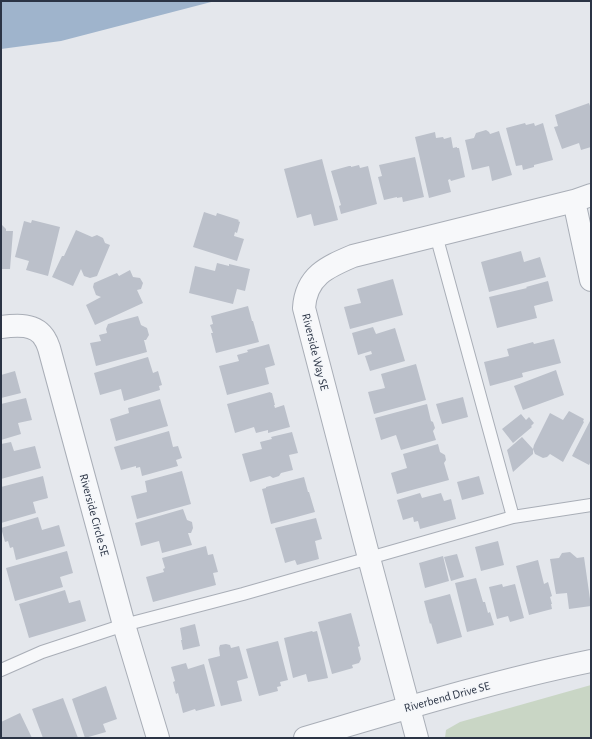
<!DOCTYPE html>
<html>
<head>
<meta charset="utf-8">
<style>
	body { margin:0 }
	#map { position:relative; width:592px; height:739px; overflow:hidden; background:#e4e7ec; font-family:"Alegreya Sans",sans-serif }
	canvas { display:block }
	.frame { position:absolute; inset:0; border:2px solid #2b3445; pointer-events:none }
</style>
</head>
<body>
<div id="map">
<canvas width="592" height="739"></canvas>
<div class="frame"></div>
</div>
<script>
const context = document.querySelector('canvas').getContext('2d');
context.lineJoin = 'round';
function paint(path, color) { context.fillStyle = color; context.fill(path, 'evenodd'); }
function trace(path, color, width, dash) { context.strokeStyle = color; context.lineWidth = width; context.lineCap = dash ? 'butt' : 'round'; context.setLineDash(dash || []); context.stroke(path); }
function write(font, color, halo, rows, align = 'center') {
  context.font = font + ' "Alegreya Sans",sans-serif'; context.lineWidth = 3; context.setLineDash([]); context.textBaseline = 'middle'; context.strokeStyle = halo; context.fillStyle = color; for (const [text, x, y, turn = 0] of rows) {
    context.save(); context.translate(x, y); context.rotate((+turn || 0) * Math.PI / 180); context.textAlign = isNaN(turn) ? turn : align; if (halo) context.strokeText(text, 0, 0); context.fillText(text, 0, 0); context.restore();
  }
}
const green = new Path2D(`
	M591,685V738H445L446,730L460,722Z`);
const water = new Path2D(`
	M1,1H215L61,41L1,49Z`);
const building = new Path2D(`
	M589,103L591,109V147L581,150L579,143L562,149L554,127L558,126L555,115Z
	M525,123L526,125L534,123L535,126L543,123L553,160L534,165V167L523,170L522,165L516,166L506,128Z
	M486,130L489,132L490,134L499,131L512,175L492,181L489,166L472,170L465,140L474,138L476,133Z
	M435,132L436,138L443,137L444,139L451,137L453,148L457,147V148H459L465,177L451,181L450,179L448,180L451,192L429,198L415,137Z
	M415,157L424,197L403,202L402,197L397,198V197L384,200L378,177L382,176L379,165Z
	M322,159L338,220L314,226L311,214L297,218L284,169Z
	M359,165L360,168L368,166L377,204L341,214L339,206L341,205L331,171L349,166H351V167Z
	M204,212L216,216L217,213L239,220L238,221L240,222L237,233L235,232L234,236L244,239L237,261L193,247Z
	M32,220L60,227L48,276L26,270L29,261L15,257L24,221L31,223Z
	M1,225H2L6,229V231H13L10,269H1Z
	M76,230L92,237L97,235L103,238L105,243L110,245L97,276L90,278L84,276L81,269L73,286L52,277L62,256H64Z
	M521,251L524,262L540,257L546,277L489,292L481,262Z
	M217,263L229,266V264L250,269L245,291L237,289L233,304L189,293L195,266L215,271Z
	M130,270L133,277L140,278L143,283L141,289L137,290L143,303L95,325L86,305L101,297L96,295L93,287L94,283L117,273L119,276Z
	M393,279L403,315L350,329L344,307L361,303L357,289Z
	M548,281L553,301L534,306L537,318L497,328L489,297L527,288L526,287Z
	M248,306L252,321H253L259,342L216,353L211,333H213L210,325L213,324L211,316Z
	M138,316L141,325L147,328L149,335L146,340H144L147,352L96,366L90,343L101,341L99,335L107,333L106,329L108,324Z
	M373,327L376,334L395,328L405,361L370,371L365,356L372,354L371,351L358,355L352,333Z
	M554,339L561,363L522,373L523,377L490,386L484,362L509,356L507,349L533,342L534,344Z
	M269,344L275,365L265,368L269,384L227,395L219,366L239,361L237,355L248,352L247,350Z
	M148,357L153,373L158,371L162,385L159,386L160,390L124,401L121,389L100,395L94,373Z
	M416,364L426,400L374,414L368,392L385,388L381,374Z
	M556,370L564,395L523,410L514,386Z
	M15,371L21,393L1,398V375Z
	M270,392L271,393H272L275,405H274L275,408L284,405L290,427L268,433V430L256,433L254,427L235,433L227,404Z
	M463,397L468,417L442,424L436,404Z
	M26,398L32,420L18,423L21,434L1,440V404Z
	M160,399L168,426L116,441L110,419L129,413L128,408Z
	M427,404L431,421L433,422L435,428L433,431L436,440L401,450L396,435L381,440L375,418Z
	M569,411L584,419L583,421L584,422L563,462L550,454L547,457L543,458L535,454L533,449L534,445L550,413L563,420Z
	M521,414L526,420L529,417L534,423L531,426L532,427L513,443L502,429Z
	M591,419V464L590,463L589,465L572,456Z
	M169,431L173,447L178,446L182,458L176,460L178,466L142,476L140,467L136,468V466L121,470L114,447Z
	M292,432L298,453L289,455L293,470L281,473L279,476L273,478L270,476L250,482L242,454L262,449L260,442L272,439L271,437Z
	M522,437L533,449V454L513,472L507,450Z
	M11,442L14,451L35,446L41,468L1,479V444Z
	M438,444L440,452L445,455L446,460L444,463L449,480L397,494L391,473L407,468L403,454Z
	M182,471L191,504L137,519L131,496L147,492L145,481Z
	M43,476L48,498L33,502L36,513L1,523V487Z
	M479,476L484,494L462,500L457,482Z
	M304,477L308,492H309L315,512L271,524L262,489L266,488V487Z
	M420,493L422,498L441,493L444,501L451,499L456,519L420,529L418,521L414,522L413,517L403,520L397,500Z
	M183,509L187,520L192,522L193,528L191,533H188L192,545L162,553L159,541L141,546L135,523Z
	M38,517L42,530L59,525L65,546L16,560L13,547L10,548L8,541L5,542L1,528Z
	M316,518L322,539L315,541L319,559L297,565L295,560L285,563L275,528Z
	M498,541L504,565L481,571L475,547Z
	M206,546L208,555L213,554L218,572L213,573L216,585L153,602L146,577L164,572L163,569L165,568L162,558Z
	M67,551L73,573L60,577L63,587L15,601L6,568Z
	M570,552L577,558L584,557L591,606L569,609L567,593L556,594L550,559L559,558L562,553Z
	M457,554L464,577L451,581L444,557Z
	M443,556L449,581L425,588L419,563Z
	M538,560L544,584L548,582L552,596L550,597L552,604H551L552,609L529,615L516,566Z
	M476,578L483,602H485L488,613L490,612L494,625L467,632L455,583Z
	M502,584L503,587L515,584L524,618L510,622L508,616L497,619L489,587Z
	M65,590L69,603L80,600L86,621L29,638L19,604Z
	M450,594L462,637L437,644L431,623L430,624L424,601Z
	M351,613L360,646L358,647L361,659L359,663L352,665L353,668L332,674L318,622Z
	M195,624L200,646L183,650L181,640H182L180,628Z
	M312,631L313,632L317,631L328,678L308,682L306,674L293,678L284,638Z
	M278,641L288,680L280,682L281,686L277,687L278,691L259,696L246,649Z
	M226,644L230,645L231,648L239,646L248,678L237,681L242,701L221,706L208,659L220,656L219,648L220,645Z
	M186,663L188,669L204,664L215,706L196,711L195,709L183,713L178,693L176,694L173,682L175,681L171,667Z
	M106,686L117,719L103,724L106,732L85,738L72,699Z
	M63,698L78,738H43L32,709Z
	M20,713L32,738H1V722Z`);
const service = new Path2D(`
	M436,235L513,517
	M1,670L42,652L124,625L243,594L513,517L591,505`);
const minor = new Path2D(`
	M574,201L591,280
	M1,327C16,325 36,323 45,339C47,342 48,345 49,348L124,625L158,738
	M417,738L369,558L304,308C306,276 327,267 353,256L574,201L591,195`);
const tertiary = new Path2D(`
	M305,738C400,710 494,681 591,661`);
const streetNames = [
	["Riverside Way SE",315,352,76],
	["Riverside Circle SE",94,515,75],
	["Riverbend Drive SE",447,697,-15]
];
paint(green, '#c9d6c5');
paint(water, '#9fb4cc');
paint(building, '#bbc0ca');
trace(service, '#a9aeb7', 14);
trace(minor, '#a9aeb7', 24);
trace(tertiary, '#a9aeb7', 24);
trace(service, '#f7f8fa', 12);
trace(minor, '#f7f8fa', 22);
trace(tertiary, '#f7f8fa', 22);
write('12px', '#2b3445', '#f4f6f9', streetNames);
</script>
</body>
</html>
